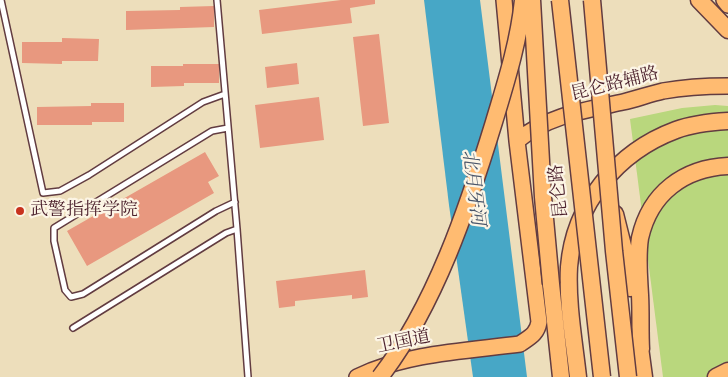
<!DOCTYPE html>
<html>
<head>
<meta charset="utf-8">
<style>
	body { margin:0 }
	canvas { display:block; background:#eddebb }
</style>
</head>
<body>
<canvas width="728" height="377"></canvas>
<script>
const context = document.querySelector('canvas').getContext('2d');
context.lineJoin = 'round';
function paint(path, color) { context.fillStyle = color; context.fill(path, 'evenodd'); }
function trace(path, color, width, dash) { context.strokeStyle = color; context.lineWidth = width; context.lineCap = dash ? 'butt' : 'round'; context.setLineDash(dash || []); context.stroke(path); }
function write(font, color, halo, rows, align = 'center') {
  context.font = font + ' "IM FELL DW Pica","Noto Serif SC",serif'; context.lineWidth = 4.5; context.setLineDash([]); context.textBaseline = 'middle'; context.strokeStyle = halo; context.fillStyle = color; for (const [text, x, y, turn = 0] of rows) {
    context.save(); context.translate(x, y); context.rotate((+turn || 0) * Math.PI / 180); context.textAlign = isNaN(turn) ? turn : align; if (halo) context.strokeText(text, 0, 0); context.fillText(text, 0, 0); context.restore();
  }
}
const green = new Path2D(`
	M715,105L728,106V377H663L630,119L682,108Z`);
const water = new Path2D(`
	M424,0H480L527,377H473L449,205Z`);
const building = new Path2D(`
	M341,0H375V4L350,8L352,23L262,34L259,10Z
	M214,6V27L126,30V11L180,10V7Z
	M379,34L389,123L363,126L353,37Z
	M62,38L99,39L98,61H62V64L22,63V42H62Z
	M297,63L299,84L267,88L265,67Z
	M183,64H219V83H184V86L151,87V66H183Z
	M319,97L324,140L260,148L255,105Z
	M91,103H124V122H92V125H37V107L91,106Z
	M205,152L219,176L208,182L214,193L87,266L67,231Z
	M365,270L368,297L352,299V295L295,301V306L279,308L276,281Z`);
const service = new Path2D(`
	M1,0L43,193L60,191L89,175L203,102L225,94
	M217,0L237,229L248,377
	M228,128L212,131L54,228V241L65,290L71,297L83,294L216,211L235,202
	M73,328L226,233L237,229`);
const primary = new Path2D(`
	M724,0L728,5
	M517,141C546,116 586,110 623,102C636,99 650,94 663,91C685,87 706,86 728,86
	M357,377C407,353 466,351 520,344C530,337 537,334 539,322L517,141L504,0`);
const trunk = new Path2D(`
	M699,0L728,30
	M615,214L625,254L630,288
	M551,284L561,377
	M639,340L644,377
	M641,349C640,331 641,313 640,295C639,276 637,257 640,238C650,193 684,168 728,166
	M578,377C574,341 567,303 569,267C574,204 617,152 676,130C692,124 711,122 728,121
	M716,377L728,371`);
const trunkBridge = new Path2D(`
	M532,0L543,197L551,284
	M560,0L602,377
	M592,0L614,251L628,377
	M380,377C435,306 468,207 494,122C506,82 519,41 523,0`);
const markers = [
	[20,211,5,"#c8321e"]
];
const streetNames = [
	["昆仑路辅路",615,85,-14],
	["昆仑路",560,191,-96],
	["卫国道",404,343,-12]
];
const poiNames = [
	["武警指挥学院",30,211]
];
const waterNames = [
	["北月牙河",472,188,83]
];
paint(green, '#b9d77d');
paint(water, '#47a7c6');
paint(building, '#e8987f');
trace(service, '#623c41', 8);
trace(primary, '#623c41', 18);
trace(trunk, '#623c41', 19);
trace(service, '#fff', 5);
trace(primary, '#ffbb71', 15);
trace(trunk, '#ffbb71', 16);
trace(trunkBridge, '#623c41', 19, []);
trace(trunkBridge, '#ffbb71', 16);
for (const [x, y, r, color] of markers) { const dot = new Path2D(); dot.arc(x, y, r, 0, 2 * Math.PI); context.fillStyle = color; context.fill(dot); trace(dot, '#fcf5e5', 2); }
write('18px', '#4a1f2b', '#fcf5e5', streetNames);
write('18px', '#4a1f2b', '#fcf5e5', poiNames, 'left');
write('italic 19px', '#495569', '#fcf5e5', waterNames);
</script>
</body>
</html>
